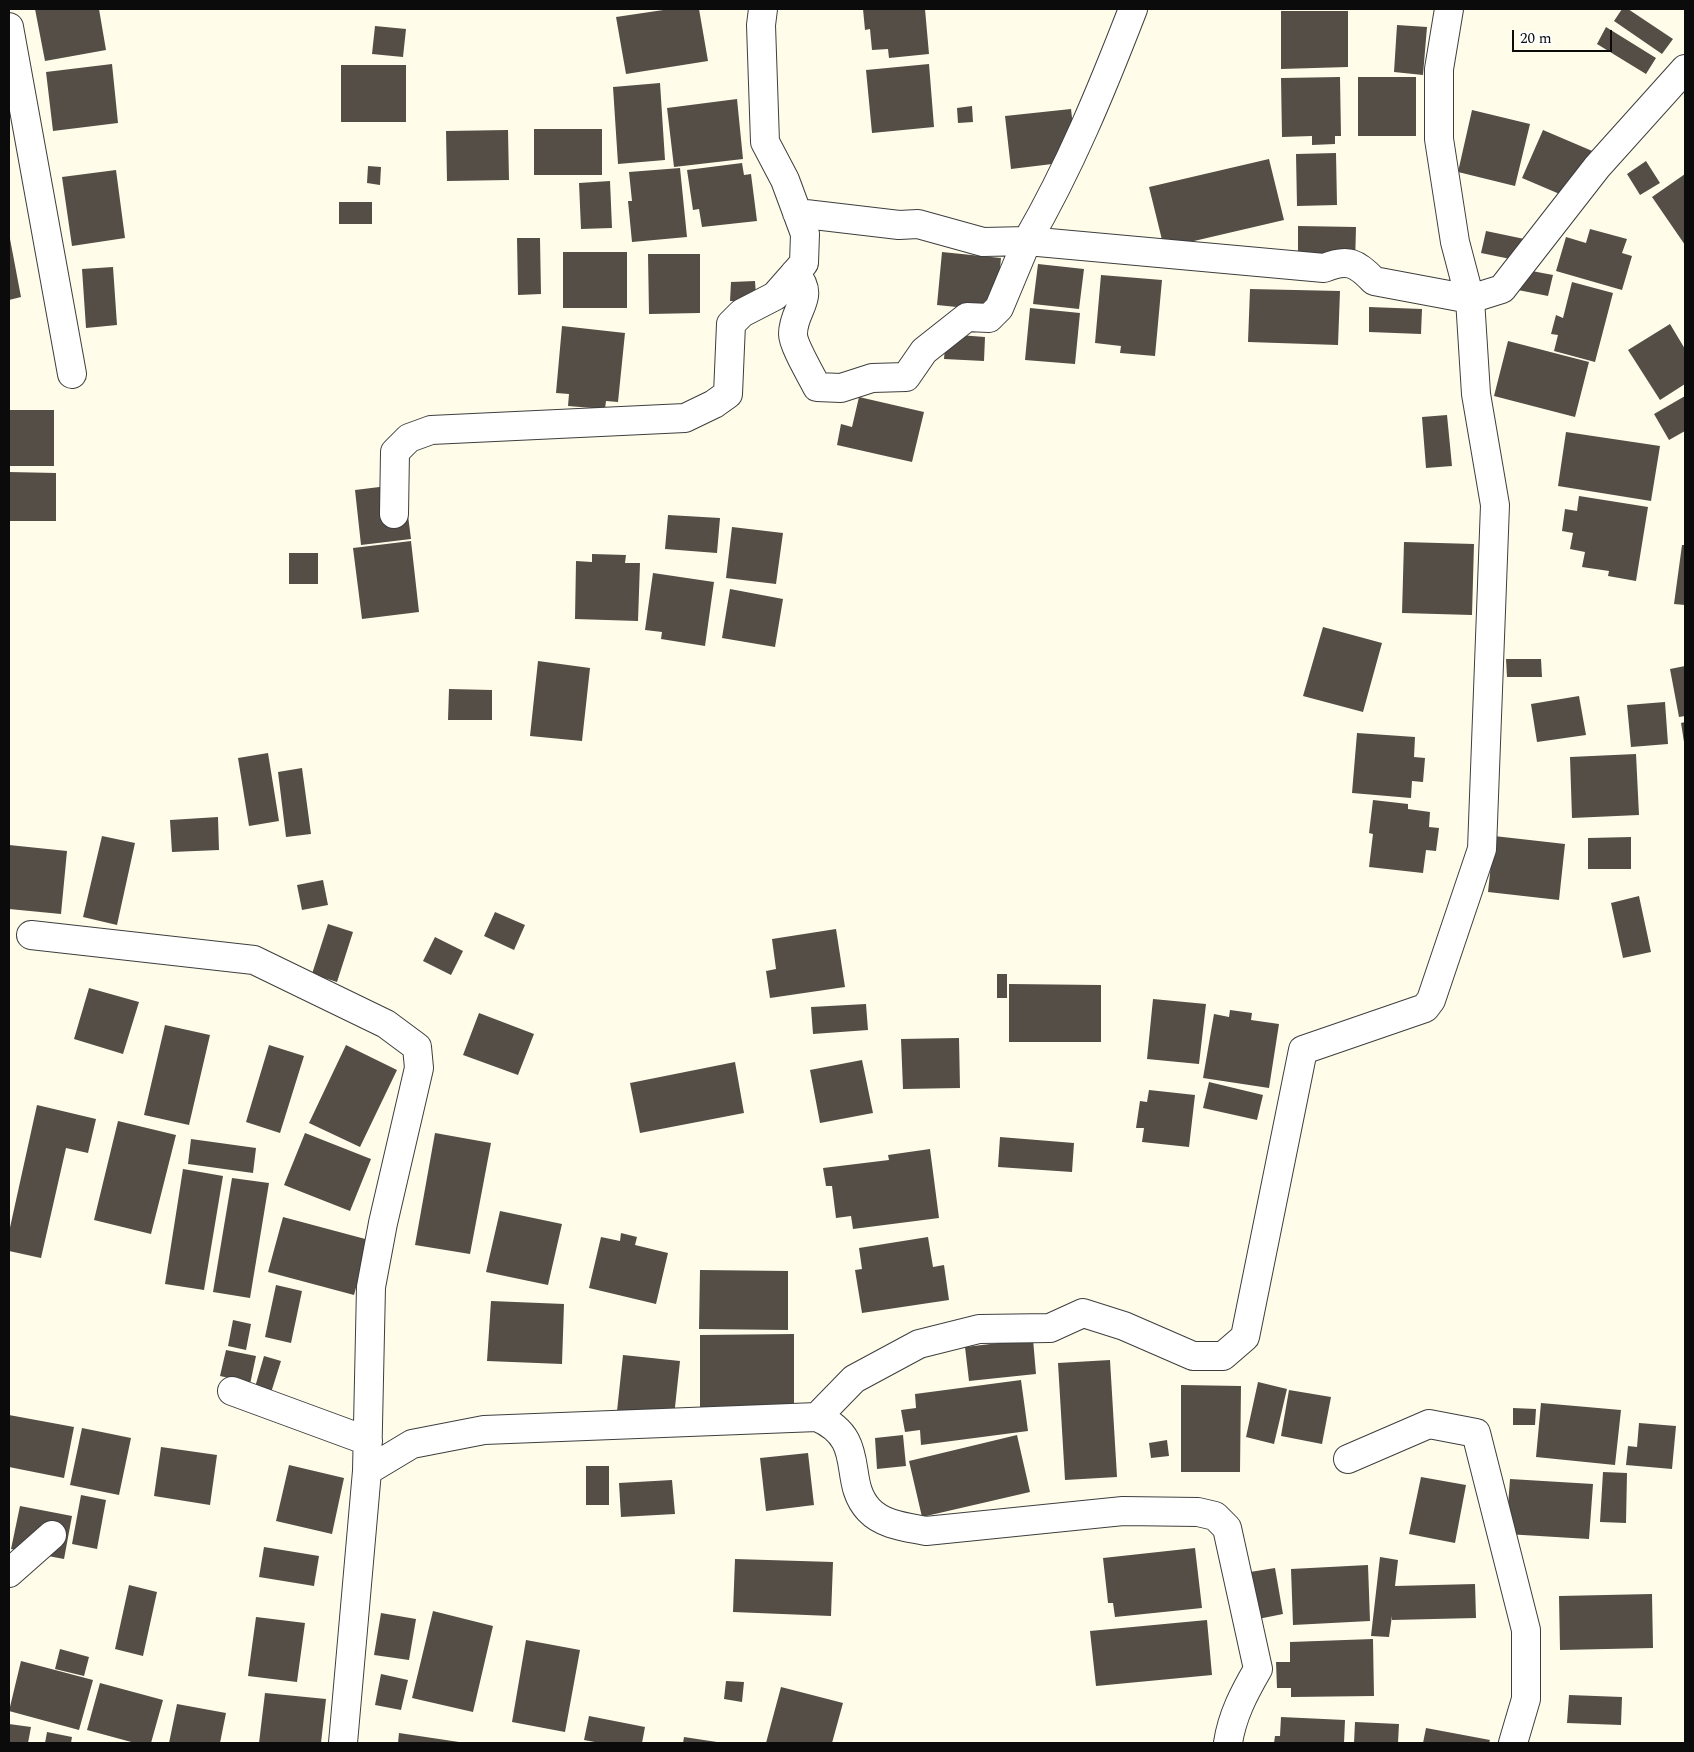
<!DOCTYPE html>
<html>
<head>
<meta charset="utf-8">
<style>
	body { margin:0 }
	#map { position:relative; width:1694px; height:1752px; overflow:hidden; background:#fffdea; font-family:Spectral,serif }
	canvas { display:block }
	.frame { position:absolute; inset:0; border:10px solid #0b0b0b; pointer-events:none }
	.scale { position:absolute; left:1512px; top:30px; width:100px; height:22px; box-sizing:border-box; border:2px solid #0b0b0b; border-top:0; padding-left:6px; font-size:15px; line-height:18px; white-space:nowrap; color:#0b0b0b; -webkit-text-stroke:4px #fff; paint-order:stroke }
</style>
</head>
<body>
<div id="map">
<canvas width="1694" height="1752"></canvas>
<div class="frame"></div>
<div class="scale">20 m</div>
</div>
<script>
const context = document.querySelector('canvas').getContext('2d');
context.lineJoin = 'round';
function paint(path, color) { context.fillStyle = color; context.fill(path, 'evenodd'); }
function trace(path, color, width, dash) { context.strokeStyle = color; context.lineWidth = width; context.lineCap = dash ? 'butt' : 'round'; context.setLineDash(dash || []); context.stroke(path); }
const building = new Path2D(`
	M35,9H99L106,50L45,61Z
	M670,9H699L708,61L626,74L616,17Z
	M863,9H925L929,54L889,58L888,49L872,50L870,29L865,30Z
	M1622,9H1628L1673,39L1662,54L1614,21Z
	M1281,11H1348V67L1281,69Z
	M1397,25L1427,27L1423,75L1394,72Z
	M375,26L406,29L403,57L372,54Z
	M1606,27L1656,58L1646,74L1597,44Z
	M112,64L118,123L53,131L46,72Z
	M929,64L934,127L872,133L866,70Z
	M341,65H406V122H341Z
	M1340,77L1341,136H1335V144L1312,145V136L1282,137L1281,78Z
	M1358,77H1416V136H1358Z
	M660,83L665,160L618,164L613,87Z
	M737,99L743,159L674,167L667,108Z
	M972,106L973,122L958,123L957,108Z
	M1071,109L1077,161L1011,169L1005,116Z
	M1472,110L1530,124L1515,186L1458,172Z
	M534,129H602V175H534Z
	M508,130L509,180L447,181L446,131Z
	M1543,130L1597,153L1576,201L1522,178Z
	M1336,153L1337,205L1297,206L1296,154Z
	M1269,159L1284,220L1164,248L1149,187Z
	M1646,161L1660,183L1640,195L1627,174Z
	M742,163L744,175L751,174L757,221L702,227L699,209L693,210L687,170Z
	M368,166L381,167L380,185L367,183Z
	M680,168L687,237L632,242L628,201H632L629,172Z
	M116,170L125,238L72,246L62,177Z
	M1685,174V245L1652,197Z
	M610,181L612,228L581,229L579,183Z
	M339,202H372V224H339Z
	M1298,226L1356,227L1355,266L1298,265Z
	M1590,229L1627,239L1622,253L1632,256L1622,290L1556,271L1566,237L1586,243Z
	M1486,231L1534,241L1530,263L1481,253Z
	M517,238H540L541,294L518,295Z
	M10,239L21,297L9,300V240Z
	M563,252H627V308H563Z
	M942,252L1001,258L996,311L937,305Z
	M648,254H700V313L649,314Z
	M1038,264L1084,269L1079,309L1033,304Z
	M113,267L117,325L86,328L82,269Z
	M1516,268L1553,275L1548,296L1513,289Z
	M1101,275L1162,280L1155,356L1120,353L1121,346L1095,343Z
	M755,281L756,296L750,301H730L731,282Z
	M1572,282L1613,293L1595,362L1554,351L1558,335L1551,334L1556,315L1563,318Z
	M1250,289L1340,291L1338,345L1248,342Z
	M1369,307L1422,309L1421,334L1369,332Z
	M1030,308L1080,313L1075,364L1025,360Z
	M1670,324L1685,349V384L1660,400L1628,350Z
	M562,326L625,333L618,402L606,401L605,409L568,406L569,394L556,393Z
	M946,334L985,337L984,361L944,359Z
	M1508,341L1589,362L1575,417L1494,396Z
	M1685,396V431L1669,440L1654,414Z
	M859,397L924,412L912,462L837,445L841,424L852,427Z
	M9,410H54V466H9Z
	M1447,415L1452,466L1426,468L1422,417Z
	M1566,432L1660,446L1651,501L1558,486Z
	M9,472L56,473V521H9Z
	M404,484L411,539L361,545L355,490Z
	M1579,496L1648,507L1636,581L1608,576L1609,571L1582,567L1585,552L1570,549L1573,533L1562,531L1565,509L1577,511Z
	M668,515L720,518L717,553L665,549Z
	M732,527L783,533L776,584L726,578Z
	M411,541L419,612L362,619L353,548Z
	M1404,542L1474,544L1472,615L1402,613Z
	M1682,545H1685V605L1674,604Z
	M289,553H318V584H289Z
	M592,554L626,555L625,563H640L638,621L575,619L576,561L592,562Z
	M653,573L714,582L705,646L661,639L662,632L645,630Z
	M730,589L783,599L775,647L722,638Z
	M1323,627L1382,643L1363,712L1303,696Z
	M1506,659H1541L1542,677H1507Z
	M538,661L590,668L582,741L530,736Z
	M1685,666V716L1679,717L1670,669Z
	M449,689L492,690V720H448Z
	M1579,696L1586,735L1537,742L1531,704Z
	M1665,702L1668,744L1631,747L1627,705Z
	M1685,722V742H1684L1681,723Z
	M1357,733L1415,737L1414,757L1425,758L1423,782L1412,781L1411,798L1352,793Z
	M268,753L279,821L249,826L238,758Z
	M1636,754L1639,815L1572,818L1570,757Z
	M302,768L311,834L286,837L278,772Z
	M1373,800L1408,804V809L1430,812L1429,827L1439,828L1436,851L1426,850L1423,873L1369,867L1373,834L1369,833Z
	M218,817L219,850L172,852L170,820Z
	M102,836L135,843L117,925L83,917Z
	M1494,836L1565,844L1559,900L1488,892Z
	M1631,837V869H1588V838Z
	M9,845L67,851L61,914L9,909Z
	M323,880L328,905L302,910L297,885Z
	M1639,896L1651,952L1623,958L1611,903Z
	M495,912L525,925L514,950L484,936Z
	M328,924L353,932L337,982L312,974Z
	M836,929L845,987L770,998L766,971L776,969L772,939Z
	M435,937L463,951L451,975L423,961Z
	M997,974H1007V998H997Z
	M1009,984L1101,985V1042H1009Z
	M89,988L139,1002L123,1054L74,1039Z
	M1153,999L1206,1004L1199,1064L1147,1059Z
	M866,1004L868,1030L813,1034L811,1007Z
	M1230,1010L1252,1013L1251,1020L1279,1024L1269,1088L1203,1078L1214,1014L1229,1017Z
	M479,1013L534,1034L518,1075L463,1055Z
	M165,1025L210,1035L189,1125L144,1115Z
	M959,1038L960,1088L903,1089L901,1039Z
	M269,1045L304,1056L280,1133L246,1122Z
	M346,1045L397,1070L360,1147L309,1123Z
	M862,1060L873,1113L820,1123L810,1070Z
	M735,1062L744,1113L640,1133L630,1083Z
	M1209,1082L1263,1095L1257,1120L1203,1108Z
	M1149,1090L1195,1095L1189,1147L1142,1142L1144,1128H1136L1140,1101L1147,1102Z
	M37,1105L96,1119L88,1153L66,1148L41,1258L9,1251V1232Z
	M118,1121L176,1135L151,1234L94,1220Z
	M305,1133L371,1159L350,1211L284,1185Z
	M435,1133L491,1143L470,1254L415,1245Z
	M1000,1137L1074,1143L1072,1172L998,1167Z
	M191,1139L256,1148L253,1173L188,1164Z
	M930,1149L939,1218L853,1229L851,1216L836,1218L832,1186H826L823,1168L889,1160L888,1155Z
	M183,1169L223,1176L204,1290L165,1284Z
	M232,1178L269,1183L250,1298L213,1292Z
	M500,1211L562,1224L548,1285L486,1272Z
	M283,1217L369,1240L354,1295L268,1272Z
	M621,1233L637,1237L635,1245L668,1253L656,1304L589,1288L601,1237L620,1241Z
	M928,1237L933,1267L944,1265L949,1300L862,1313L855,1270L862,1269L859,1248Z
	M700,1270L788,1271V1330L699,1329Z
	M276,1285L302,1291L291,1343L265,1337Z
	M491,1301L564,1304L562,1364L487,1361Z
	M233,1320L251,1324L246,1350L228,1346Z
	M794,1334V1416H700V1335Z
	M1033,1339L1036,1374L969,1381L965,1347Z
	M226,1350L256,1356L248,1394L229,1378L220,1376Z
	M623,1355L680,1361L672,1435L615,1430Z
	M264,1356L281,1361L269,1399L253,1394Z
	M1110,1360L1117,1477L1065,1480L1058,1363Z
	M1021,1380L1028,1431L921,1445L920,1430L905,1432L901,1410L916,1408L915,1394Z
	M1258,1382L1287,1389L1274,1444L1246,1437Z
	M1181,1385L1241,1386L1240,1472H1181Z
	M1289,1390L1331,1397L1322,1444L1281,1436Z
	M1541,1403L1621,1410L1615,1465L1536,1457Z
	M1513,1408L1536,1409L1535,1425H1513Z
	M9,1415L74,1427L64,1478L9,1467Z
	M1639,1423L1676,1426L1672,1469L1626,1465L1628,1446L1637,1447Z
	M82,1428L131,1438L119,1495L70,1485Z
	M903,1435L906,1466L877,1469L875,1438Z
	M1017,1435L1030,1492L922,1517L909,1461Z
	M1167,1440L1169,1456L1151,1458L1149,1443Z
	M161,1447L217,1455L210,1505L154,1496Z
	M808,1453L814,1505L766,1511L760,1458Z
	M289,1465L344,1478L332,1534L276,1521Z
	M586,1466H609V1505H586Z
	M1603,1472L1627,1473L1626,1523L1600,1522Z
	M1421,1477L1466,1485L1455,1543L1409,1534Z
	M1510,1479L1593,1484L1589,1539L1506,1534Z
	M672,1480L675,1514L621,1517L619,1483Z
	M81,1495L106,1500L97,1549L72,1544Z
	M20,1506L72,1516L64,1559L11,1549Z
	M264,1547L319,1556L314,1586L259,1577Z
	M1195,1548L1202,1608L1115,1617L1113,1603H1108L1103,1558Z
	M1380,1557L1398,1560L1395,1586L1475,1584L1476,1618L1392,1620V1616L1389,1637L1371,1636Z
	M735,1559L833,1562L831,1616L733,1612Z
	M1368,1565L1370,1621L1293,1625L1291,1569Z
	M1275,1568L1283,1614L1258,1619L1250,1572Z
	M129,1585L157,1592L143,1656L115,1649Z
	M1652,1594L1653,1648L1560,1650L1559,1596Z
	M433,1611L493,1626L473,1712L412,1698Z
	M381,1613L416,1619L409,1660L374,1655Z
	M256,1617L305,1623L297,1682L248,1676Z
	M1207,1620L1212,1675L1096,1686L1090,1631Z
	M1373,1639L1374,1696L1291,1697V1688H1277L1276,1662H1290V1642Z
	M526,1640L580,1650L565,1732L512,1722Z
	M60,1649L89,1657L84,1676L55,1669Z
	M21,1661L93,1680L79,1730L9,1711Z
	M381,1674L408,1680L401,1710L375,1705Z
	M726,1681L744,1682L742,1702L724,1699Z
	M100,1683L163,1700L151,1743H135L87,1730Z
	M781,1687L843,1703L832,1743H766Z
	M265,1693L326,1699L321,1743H259Z
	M1569,1695L1622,1697L1621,1725L1567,1723Z
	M177,1704L226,1713L220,1743H169Z
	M589,1716L645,1727L642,1743H600L584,1740Z
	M1281,1717L1345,1720L1344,1743H1274L1275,1736H1280Z
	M1355,1722L1399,1724L1398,1743H1354Z
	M9,1724L31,1727L28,1743H9Z
	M1426,1728L1490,1740L1489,1743H1423Z
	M47,1732L72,1737L71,1743H45Z
	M399,1733L459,1742V1743H398Z
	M684,1737L717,1742V1743H683Z`);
const minor = new Path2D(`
	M9,27L72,374
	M797,213L899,225L918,224L983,242L1027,241C1070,167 1102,89 1133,9
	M795,273C817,298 793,308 793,334C793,345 811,375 817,387L841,388L872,378L906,377L924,351L967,317L989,318L999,308L1027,241L1324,268C1348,258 1357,263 1374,281L1470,299L1502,289L1597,167L1685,69
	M394,514L395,452L409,438L431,430L685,418L714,404L728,394L731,324L742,313L775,296L804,263L805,234L785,180L765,142L761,25L763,9
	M31,935L254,960L386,1024L417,1047L419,1068L383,1223L371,1287L367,1471L343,1743
	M232,1391L368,1441
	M817,1417L854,1379L919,1344L979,1329L1050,1328L1083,1313L1124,1326L1193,1356H1223L1245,1337L1303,1050L1425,1008L1431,1000L1482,849L1495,505L1476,394L1470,299L1455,242L1439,139V69L1449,9
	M1348,1459L1429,1424L1476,1433L1526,1630V1699L1513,1743
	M367,1471L412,1444L484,1430L817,1417C869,1440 841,1480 869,1510C883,1525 906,1527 926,1531L1123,1511L1198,1512L1215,1516L1227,1528L1258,1669C1244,1693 1232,1716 1228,1743
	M9,1573L52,1535`);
paint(building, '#544e47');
trace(minor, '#3e3e3e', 30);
trace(minor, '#fff', 28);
</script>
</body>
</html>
